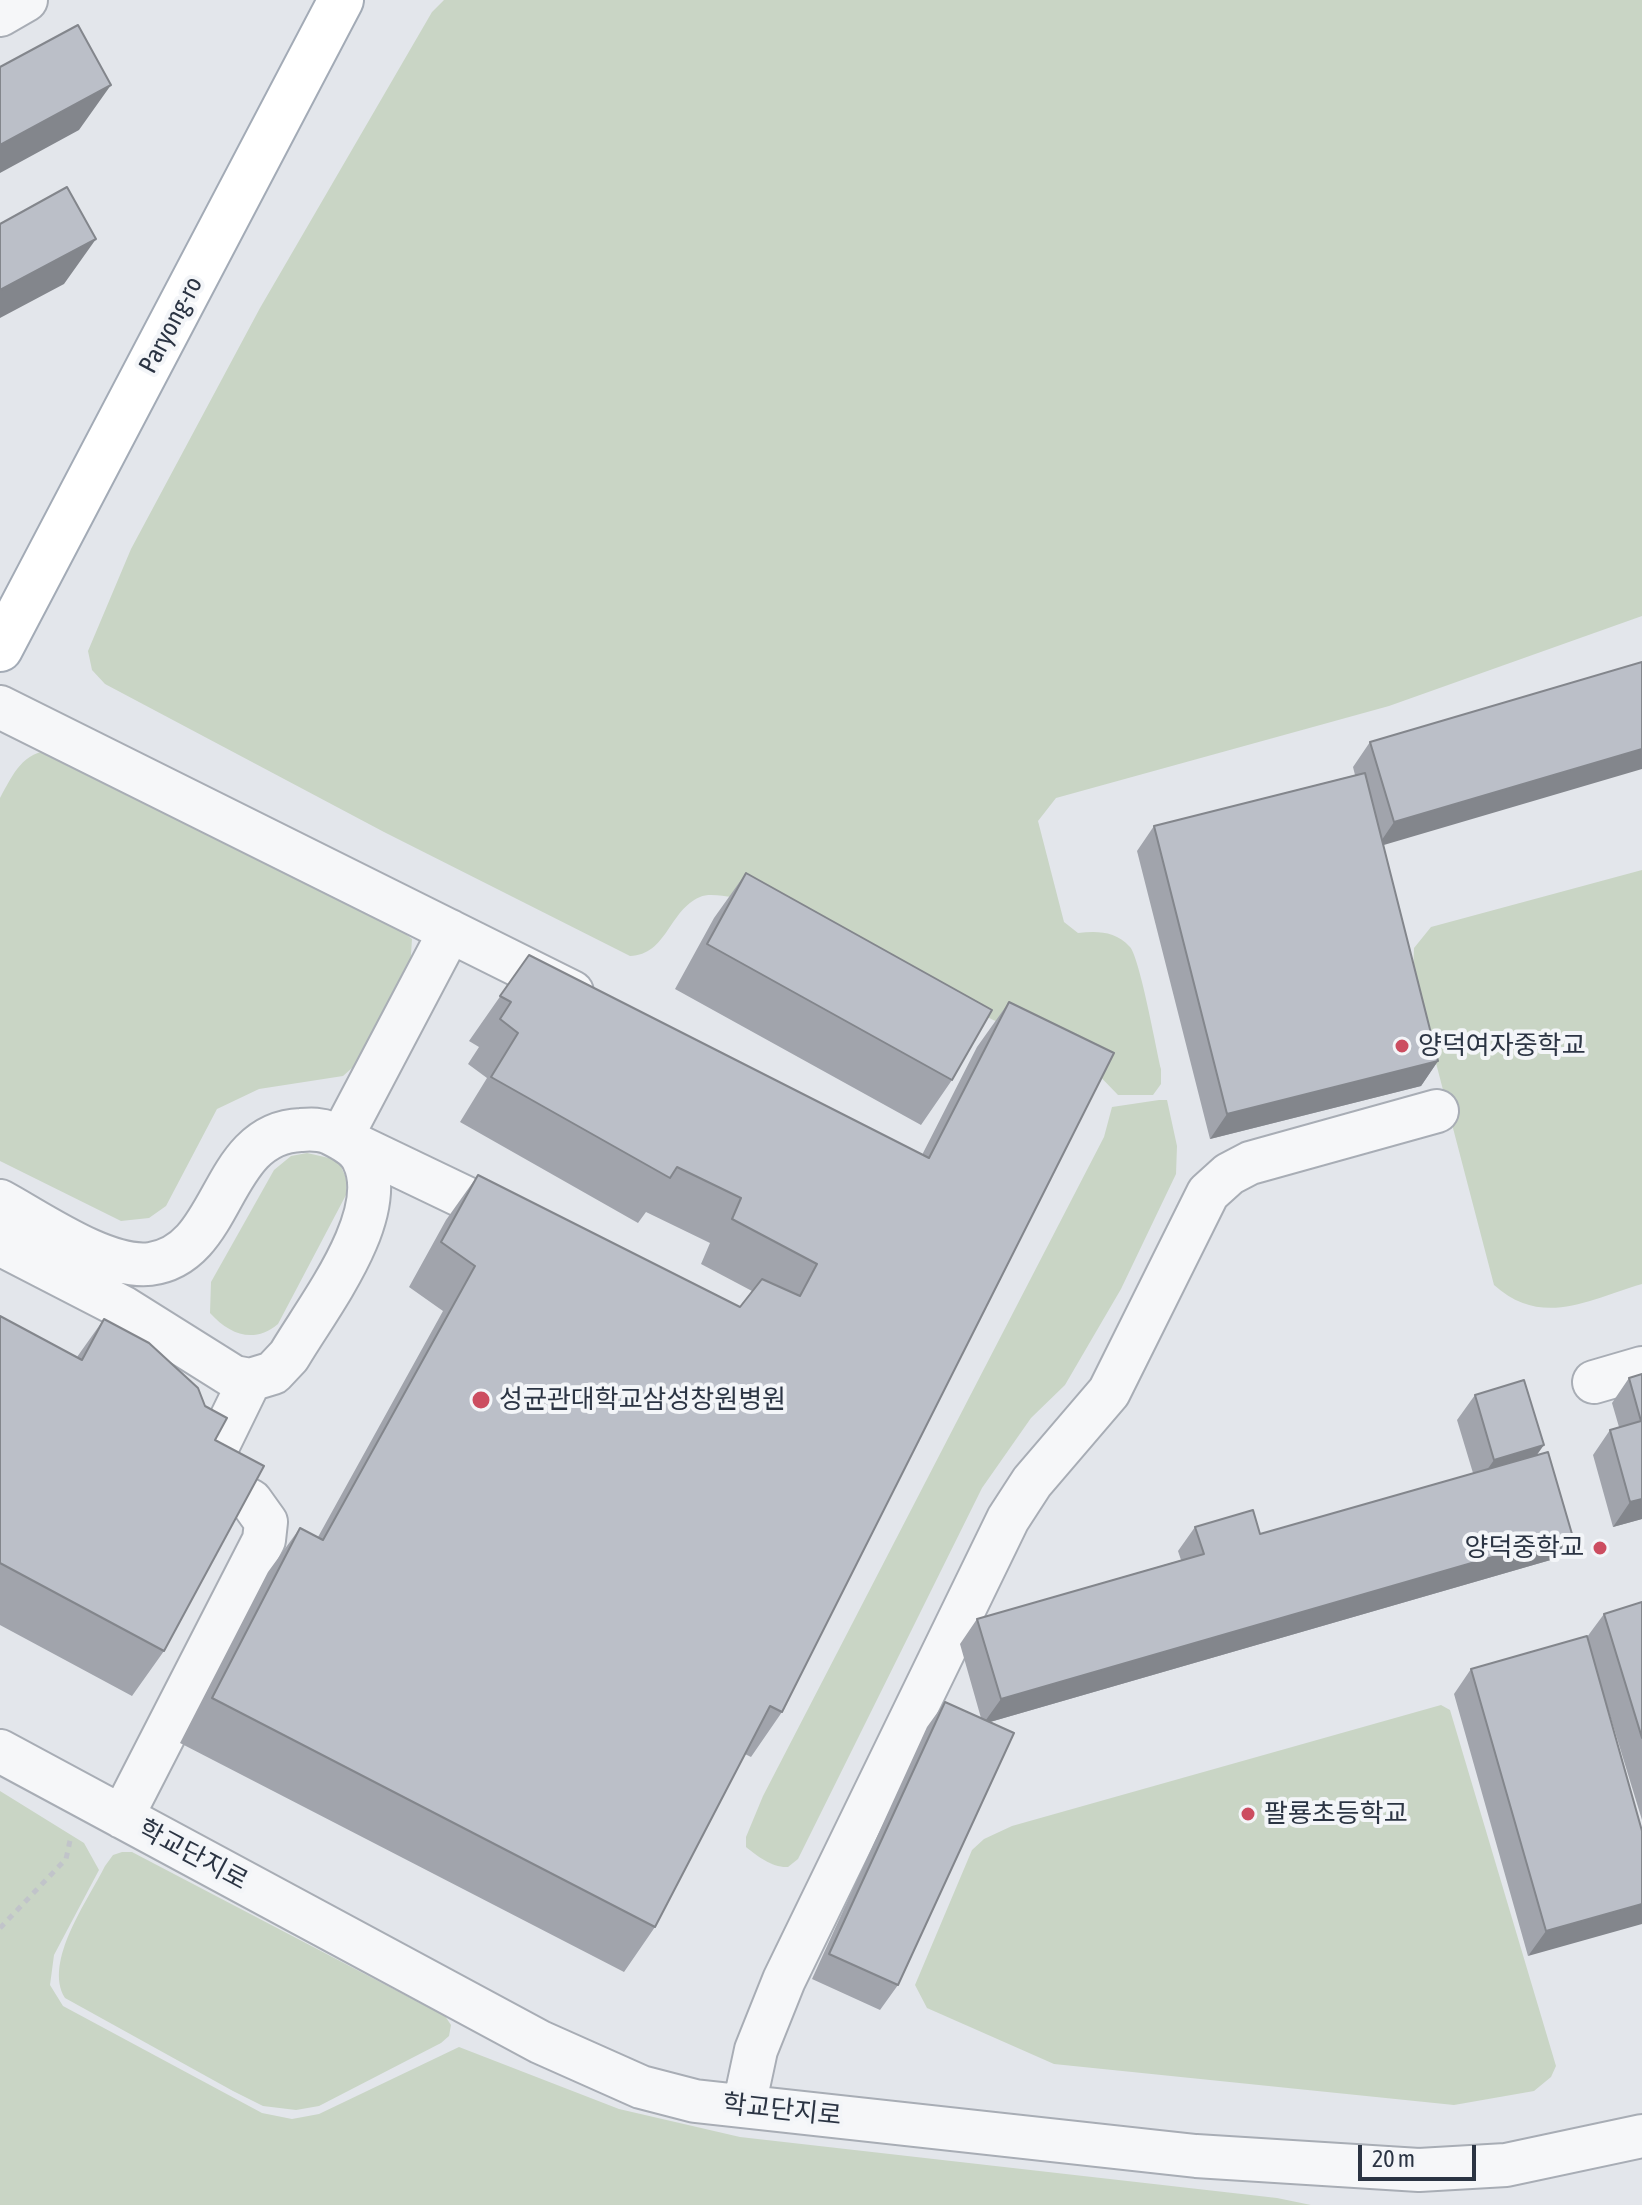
<!DOCTYPE html>
<html>
<head>
<meta charset="utf-8">
<style>
	body { margin:0 }
	#map { position:relative; width:1642px; height:2205px; overflow:hidden; background:#e3e6eb; font-family:"Asap Condensed",sans-serif }
	canvas { display:block }
	.scale { position:absolute; left:1358px; top:2145px; width:118px; height:36px; box-sizing:border-box; border:4px solid #2b3443; border-top:0; padding-left:10px; font-size:24px; line-height:28px; white-space:nowrap; color:#2b3443; -webkit-text-stroke:6px #f3f5f8; paint-order:stroke }
</style>
</head>
<body>
<div id="map">
<canvas width="1642" height="2205"></canvas>
<div class="scale">20 m</div>
</div>
<script>
const context = document.querySelector('canvas').getContext('2d');
context.lineJoin = 'round';
function paint(path, color) { context.fillStyle = color; context.fill(path, 'evenodd'); }
function trace(path, color, width, dash) { context.strokeStyle = color; context.lineWidth = width; context.lineCap = dash ? 'butt' : 'round'; context.setLineDash(dash || []); context.stroke(path); }
function write(font, color, halo, rows, align = 'center') {
  context.font = font + ' "Asap Condensed","Noto Sans KR",sans-serif'; context.lineWidth = 8; context.setLineDash([]); context.textBaseline = 'middle'; context.strokeStyle = halo; context.fillStyle = color; for (const [text, x, y, turn = 0] of rows) {
    context.save(); context.translate(x, y); context.rotate((+turn || 0) * Math.PI / 180); context.textAlign = isNaN(turn) ? turn : align; if (halo) context.strokeText(text, 0, 0); context.fillText(text, 0, 0); context.restore();
  }
}
const green = new Path2D(`
	M444,0H1642V616L1389,706L1056,798L1038,821L1064,922L1078,933C1098,931 1115,931 1130,947C1140,959 1156,1048 1161,1069V1084L1153,1095H1118L1089,1065L732,897C723,896 708,893 700,897C669,910 667,955 630,956L384,832L105,684L92,670L88,651L131,549L260,308L432,12Z
	M53,750L394,925L412,939L410,970L361,1060L343,1076L259,1089L217,1109L166,1206L149,1218L121,1221L0,1161V798C14,773 22,752 53,750Z
	M1642,870V1284C1588,1300 1542,1328 1494,1285L1413,975L1414,948L1431,927Z
	M1159,1100H1167L1177,1146L1176,1174L1121,1289L1065,1385L1031,1418L982,1488L798,1859L788,1867C773,1868 757,1856 746,1847V1837L763,1796L1104,1137L1112,1107Z
	M307,1153L338,1160L347,1180L346,1195L278,1324C254,1344 230,1335 210,1313L211,1282L274,1170L291,1156Z
	M1441,1705L1450,1710L1556,2066L1551,2077L1534,2091L1454,2105L1054,2064L927,2008L915,1985L972,1850L984,1839L1012,1826Z
	M0,1791L84,1843L99,1870L54,1955L50,1985L63,2006L262,2113L292,2119L319,2114L459,2047L619,2109L740,2137L1277,2198L1311,2205H0Z
	M122,1852H132L445,2016L451,2025L449,2036L441,2043L319,2106L296,2110L263,2106L233,2091L65,1998C43,1962 88,1900 105,1866L113,1855Z`);
const path = new Path2D(`
	M0,1928L66,1859L71,1836`);
const minor = new Path2D(`
	M0,15L26,0
	M0,707L572,992
	M341,1138L450,931
	M345,1140L516,1222
	M0,1201C39,1222 105,1269 150,1264C228,1254 217,1133 301,1130C312,1129 320,1129 330,1133C342,1139 357,1146 363,1159C391,1215 317,1308 289,1356L273,1373L250,1380L234,1377L124,1308L0,1244
	M1594,1382L1642,1368
	M0,1751L540,2042L641,2087L695,2101L1196,2156L1419,2170L1506,2165L1642,2136
	M122,1817L264,1540L266,1522L251,1501L214,1481L207,1468L250,1380
	M744,2106L756,2050L784,1980L1008,1519L1032,1482L1109,1392L1208,1193L1229,1174L1250,1163L1437,1111`);
const major = new Path2D(`
	M0,649L341,0`);
const wall = new Path2D(`
	M1642,662L1383,845L1438,1061L1421,1086L1210,1139L1137,851L1154,826L1355,775L1353,767L1370,742Z
	M746,873L952,1080L921,1125L675,989L714,918Z
	M529,955L922,1155L977,1047L1009,1002L782,1712L751,1757L745,1754L655,1927L624,1972L180,1743L268,1572L300,1528L318,1537L443,1311L409,1287L446,1220L478,1175L740,1307L752,1291L701,1264L710,1243L646,1212L638,1223L460,1122L487,1078L468,1064L479,1047L469,1041Z
	M0,1316L77,1357L104,1319L215,1440L164,1651L132,1696L0,1625Z
	M1642,1374V1519L1613,1527L1593,1455L1610,1430L1619,1427L1612,1403L1629,1378Z
	M1475,1395L1537,1455L1572,1534L1554,1559L990,1722L898,1985L880,2010L812,1979L927,1727L945,1702L981,1718L960,1644L977,1619L1181,1560L1178,1551L1195,1527L1260,1534L1473,1473L1457,1420Z
	M1642,1602V1820L1601,1686L1642,1831L1528,1956L1454,1694L1471,1669L1587,1637L1604,1614Z`);
const shadedWall = new Path2D(`
	M111,85L79,130L0,173V145Z
	M96,239L64,284L0,318V290Z
	M1642,749V769L1377,847L1394,822Z
	M1438,1061L1421,1086L1210,1139L1227,1114Z
	M1544,1445L1526,1470L1477,1484L1494,1460Z
	M1642,1499V1519L1613,1527L1630,1502Z
	M1572,1534L1554,1559L983,1724L1001,1699Z
	M1642,1904V1924L1528,1956L1546,1931Z`);
const building = new Path2D(`
	M78,25L111,85L0,145V67Z
	M67,187L96,239L0,290V224Z
	M1642,662V749L1394,822L1370,742Z
	M1365,773L1438,1061L1227,1114L1154,826Z
	M746,873L992,1010L952,1080L707,944Z
	M529,955L929,1158L1009,1002L1114,1053L782,1712L770,1706L655,1927L212,1698L300,1528L323,1540L475,1266L441,1242L478,1175L740,1307L762,1279L800,1296L817,1264L732,1219L741,1198L677,1167L670,1178L491,1077L518,1033L500,1019L511,1002L500,996Z
	M0,1316L82,1360L104,1319L149,1343L198,1388L205,1406L227,1418L215,1440L264,1466L164,1651L0,1563Z
	M1642,1374V1499L1630,1502L1610,1430L1641,1421L1629,1378Z
	M1524,1380L1544,1445L1494,1460L1475,1395Z
	M1548,1452L1572,1534L1001,1699L977,1619L1204,1554L1195,1527L1253,1510L1260,1534Z
	M1642,1602V1738L1604,1614Z
	M1587,1636L1642,1831V1904L1546,1931L1471,1669Z
	M945,1702L1014,1733L898,1985L829,1954Z`);
const markers = [
	[1402,1046,8,"#cc4d60"],
	[481,1400,10,"#cc4d60"],
	[1600,1548,8,"#cc4d60"],
	[1248,1814,8,"#cc4d60"]
];
const streetNames = [
	["Paryong-ro",171,325,-62],
	["학교단지로",193,1855,28],
	["학교단지로",782,2110,6]
];
const poiNames = [
	["양덕여자중학교",1418,1046],
	["성균관대학교삼성창원병원",499,1400],
	["양덕중학교",1584,1548,"right"],
	["팔룡초등학교",1264,1814]
];
paint(green, '#c9d5c5');
trace(minor, '#a8adb5', 46);
trace(major, '#a3abb6', 48);
trace(path, '#c1c4ca', 5, [6, 6]);
trace(minor, '#f6f7f9', 42);
trace(major, '#fff', 44);
paint(wall, '#a1a4ac');
paint(shadedWall, '#83868c');
paint(building, '#bbbfc8');
trace(building, '#83868c', 2);
for (const [x, y, r, color] of markers) { const dot = new Path2D(); dot.arc(x, y, r, 0, 2 * Math.PI); context.fillStyle = color; context.fill(dot); trace(dot, '#f3f5f8', 3); }
write('26px', '#2b3443', '#f3f5f8', streetNames);
write('26px', '#2b3443', '#f3f5f8', poiNames, 'left');
</script>
</body>
</html>
